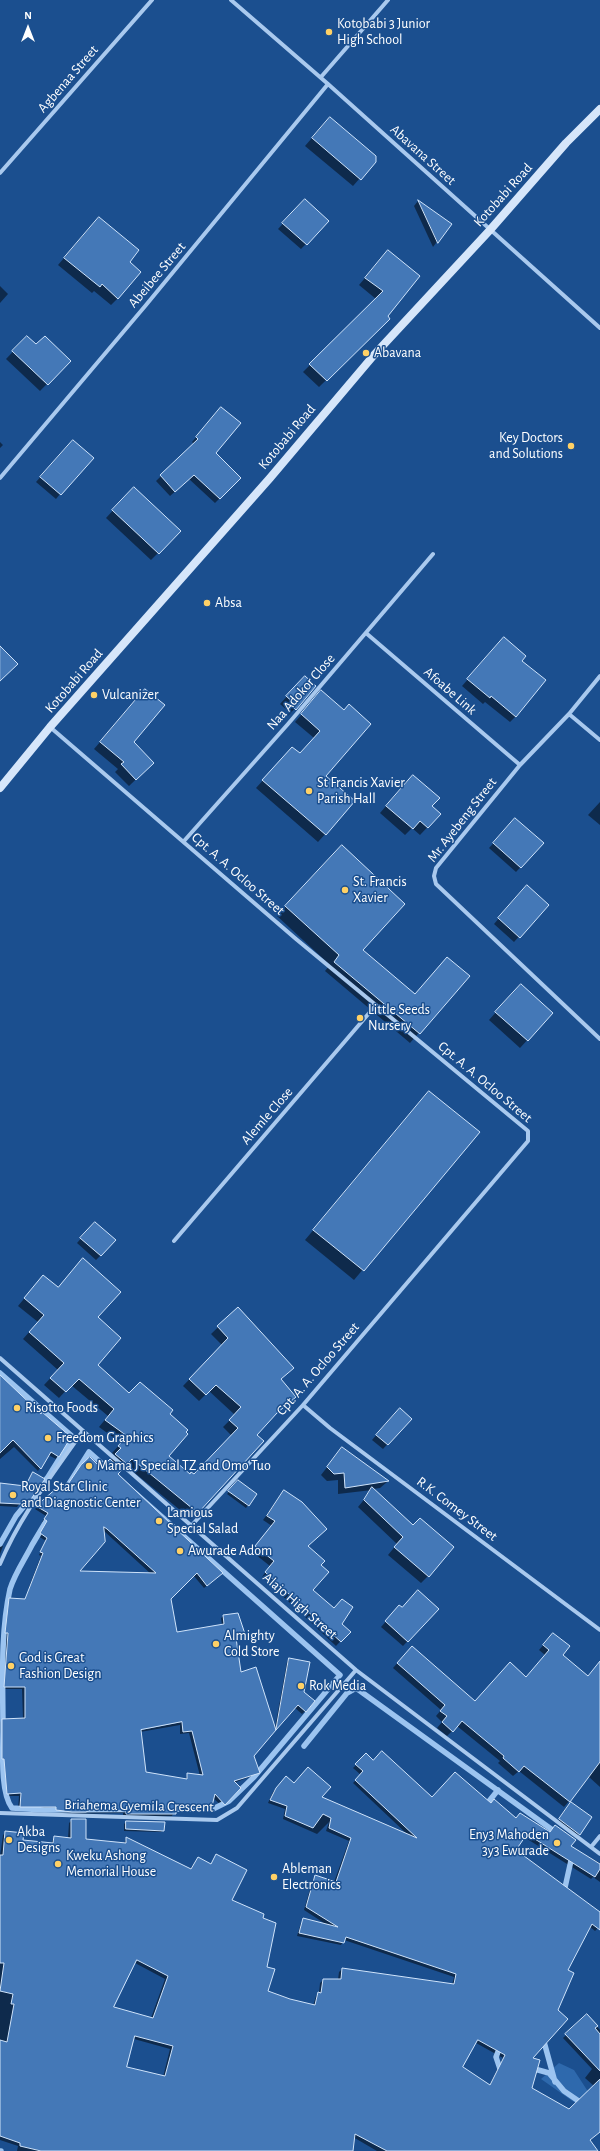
<!DOCTYPE html>
<html>
<head>
<meta charset="utf-8">
<style>
	body { margin:0 }
	#map { position:relative; width:600px; height:2151px; overflow:hidden; background:#1b4f8f; font-family:"Alegreya Sans",sans-serif }
	canvas { display:block }
	.north { position:absolute; left:8px; top:8px; width:40px; height:40px; -webkit-text-stroke:3px #1b4f8f; paint-order:stroke; rotate:0deg; font-size:11px; font-weight:700; line-height:16px; text-align:center; color:#fff }
	.north::after { content:''; display:block; margin:auto; width:14px; height:18px; background:#fff; clip-path:polygon(50% 0,100% 100%,50% 72%,0 100%) }
</style>
</head>
<body>
<div id="map">
<canvas width="600" height="2151"></canvas>
<div class="north">N</div>
</div>
<script>
const context = document.querySelector('canvas').getContext('2d');
context.lineJoin = 'round';
function paint(path, color) { context.fillStyle = color; context.fill(path, 'evenodd'); }
function trace(path, color, width, dash) { context.strokeStyle = color; context.lineWidth = width; context.lineCap = dash ? 'butt' : 'round'; context.setLineDash(dash || []); context.stroke(path); }
function write(font, color, halo, rows, align = 'center') {
  context.font = font + ' "Alegreya Sans",sans-serif'; context.lineWidth = 3; context.setLineDash([]); context.textBaseline = 'middle'; context.strokeStyle = halo; context.fillStyle = color; for (const [text, x, y, turn = 0] of rows) {
    context.save(); context.translate(x, y); context.rotate((+turn || 0) * Math.PI / 180); context.textAlign = isNaN(turn) ? turn : align; if (halo) context.strokeText(text, 0, 0); context.fillText(text, 0, 0); context.restore();
  }
}
const green = new Path2D(`
	M559,2063L574,2070L587,2090L600,2105L588,2112L541,2079Z`);
const shadow = new Path2D(`
	M323,125L375,161L353,186L305,146Z
	M305,200L328,221L301,249L278,229Z
	M418,201L450,224L433,247L414,206Z
	M92,225L129,262L118,298L111,305L94,291L92,293L58,265Z
	M388,251L386,316L389,319L319,387L303,372L376,299L359,285Z
	M0,286L8,294L0,303Z
	M27,337L36,346L69,361L40,391L6,359Z
	M217,413L214,453L240,478L215,503L189,479L170,496L156,481L194,444L192,442Z
	M0,442L3,445L0,448Z
	M68,446L60,494L56,499L36,482Z
	M127,495L180,531L151,560L106,518Z
	M498,645L521,661L516,716L510,722L485,702L483,704L462,686Z
	M298,684L315,686L288,716L289,712L280,704Z
	M145,690L133,742L153,763L129,786L115,772L118,769L94,749Z
	M321,692L324,776L354,802L318,842L256,788L292,748L299,754L314,738L295,722Z
	M406,783L440,814L420,835L412,828L405,835L380,813Z
	M600,802V825L588,815Z
	M511,824L543,843L516,872L489,848Z
	M333,856L361,950L415,995L468,976L410,1043L325,971L330,965L277,916Z
	M522,891L548,905L514,942L494,924Z
	M514,992L552,1013L520,1048L489,1020Z
	M429,1092L478,1132L354,1280L305,1240Z
	M90,1228L101,1255L96,1260L77,1243Z
	M76,1267L96,1318L97,1365L129,1394L168,1414L167,1456L190,1475L194,1476L232,1436L223,1427L235,1415L209,1391L199,1401L183,1386L222,1345L211,1334L238,1308L280,1380L271,1418L255,1435L191,1519L125,1465L117,1474L219,1576L204,1588L193,1575L169,1599L176,1633L222,1625L221,1618L224,1616L245,1637L242,1639L235,1640L241,1673L275,1728L287,1662L290,1659L303,1692L305,1711L302,1714L295,1708L253,1756L259,1773L234,1783L240,1788L222,1806L213,1798L211,1806L208,1809L205,1808L202,1812L175,1809L172,1816L162,1817L123,1816V1813L68,1814L54,1812V1809H18L19,1796H5L0,1722L2,1720L23,1719L22,1689H2L6,1636L3,1635L6,1602L9,1599L68,1602L29,1587L41,1556L39,1555L46,1541L38,1536L45,1524L42,1522L46,1516L35,1509L58,1488L64,1491L101,1470L115,1456L112,1453L121,1443L99,1427L108,1416L71,1385L59,1398L44,1385L58,1370L23,1339L38,1322L18,1306L37,1283L57,1288ZM104,1531L151,1574L78,1572ZM180,1725V1734L189,1733L200,1776L188,1774L185,1780L145,1773L140,1732Z
	M0,1377L58,1456L56,1459L48,1455L38,1471L14,1447L0,1459Z
	M395,1414L410,1419L383,1449L372,1440Z
	M342,1448L387,1482L380,1488L373,1489L428,1576L421,1583L388,1555L397,1544L358,1507L372,1490L338,1494V1480L327,1481L321,1475Z
	M33,1473L43,1479L25,1505L21,1502L17,1507L0,1506V1484L24,1487Z
	M238,1482L256,1494L246,1508L227,1494Z
	M284,1492L307,1546L320,1565L312,1590L333,1609L341,1624L349,1632L336,1646L262,1577L270,1566L251,1551L272,1526L263,1520Z
	M0,1546H3L0,1554Z
	M402,1609H438L403,1646L381,1627L395,1611Z
	M553,1634L561,1655L587,1677L600,1662V1787L589,1777L564,1807L519,1771L513,1776L498,1763L500,1761L457,1726L447,1736L437,1728L442,1722L436,1716L441,1710L393,1668L407,1652L475,1702L526,1678L545,1655L539,1650Z
	M366,1755L373,1762L432,1798L490,1804L494,1800L516,1819L600,1863V1882L593,1877L591,1879L524,1837L515,1850L600,1913V1926L595,1931L590,1927L567,1970L531,2058L530,2088L569,2110L594,2086L585,2078L592,2069L563,2038L587,2015L600,2030V2132L589,2141L597,2151H377L353,2137L351,2151H17L18,2146L0,2140V1856L3,1835L6,1832L22,1841L51,1844L54,1837L68,1838L69,1823L72,1820L85,1840L124,1843L127,1838L190,1869L198,1858L210,1865L217,1856L230,1900L262,1918L266,1991L313,2006L316,1996L319,1993L320,1983L323,1980H338L339,1972L342,1969L452,1985L454,1977L344,1940L341,1945L297,1936L301,1923L304,1920L327,1925L304,1910L313,1879L316,1876L334,1882L349,1841L326,1831L329,1822L317,1834L283,1819L285,1809L268,1803L273,1792L283,1780L408,1835L353,1783L361,1775L353,1768ZM135,1963L165,1979L151,2018L113,2007ZM134,2039L170,2049L163,2077L126,2067ZM476,2043L503,2058L489,2086L462,2067Z
	M569,1806L579,1834L577,1836L558,1822Z
	M126,1822L163,1830L161,1832L124,1831V1824Z`);
const stream = new Path2D(`
	M0,1373L73,1437L48,1477L16,1516L0,1544
	M89,1452L340,1675L254,1777L229,1801L213,1809L44,1810L12,1808C0,1792 3,1751 3,1731C3,1684 0,1634 10,1589C15,1573 25,1559 32,1545C50,1514 69,1483 89,1452Z
	M304,1746L347,1693L356,1688L558,1834
	M486,1805L498,1790
	M564,1892L572,1856
	M543,2038L555,2082
	M501,2044L496,2057L500,2069L504,2071
	M531,2068L549,2073L564,2091L583,2104
	M0,2151H1`);
const building = new Path2D(`
	M330,117L376,156V162L361,180L312,138Z
	M305,199L329,221L307,245L282,223Z
	M418,200L452,224L438,243Z
	M99,217L139,250L130,262L141,272L118,299L102,284L100,287L64,258Z
	M388,250L420,276L388,316L390,319L327,381L309,364L383,291L365,278Z
	M27,336L36,344L45,336L71,361L48,385L12,351Z
	M221,407L241,423L216,453L241,478L220,499L194,475L175,492L160,475L198,439L196,437Z
	M73,440L94,458L61,495L40,477Z
	M134,487L181,531L159,554L112,510Z
	M504,637L526,656L522,661L546,680L516,717L491,696L490,698L467,679Z
	M0,646L18,664L0,681Z
	M305,676L316,686L296,710L293,707L296,705L286,696Z
	M145,689L165,705L134,742L154,763L136,780L121,764L124,762L100,742Z
	M321,690L344,710L349,704L371,724L326,776L355,801L326,835L262,780L292,747L300,753L320,731L301,714Z
	M413,775L440,798L432,806L441,814L428,828L420,821L413,829L386,806Z
	M515,818L544,843L521,868L493,843Z
	M342,845L405,904L363,950L415,994L447,957L470,976L420,1034L334,962L339,955L285,906Z
	M527,885L549,905L520,938L498,918Z
	M521,984L553,1013L528,1041L495,1012Z
	M429,1091L480,1132L364,1271L313,1230Z
	M95,1222L116,1240L101,1256L80,1238Z
	M83,1258L121,1292L98,1317L121,1338L98,1365L129,1393L140,1382L173,1410L170,1414L188,1430L186,1432L188,1434L169,1456L190,1474L191,1472L194,1474L238,1428L229,1420L241,1407L216,1385L206,1395L189,1379L228,1338L217,1326L238,1307L294,1368L281,1379L296,1397L277,1413L257,1435L264,1441L198,1513L132,1459L127,1464L115,1454L121,1448L118,1446L127,1436L105,1420L114,1409L79,1379L66,1392L50,1378L64,1363L29,1332L44,1315L24,1298L43,1275L58,1287Z
	M0,1375L41,1414L42,1412L71,1437L59,1457L51,1452L41,1469L13,1440L0,1453Z
	M400,1408L412,1419L388,1445L376,1435Z
	M342,1447L389,1481L345,1488L344,1473L334,1474L327,1467Z
	M90,1457L101,1468L110,1459L122,1470L118,1474L223,1573L207,1586L197,1573L171,1599L177,1632L224,1624L223,1615L238,1613L246,1637L236,1638L241,1672L256,1667L276,1730L254,1756L260,1773L234,1781L241,1788L225,1805L215,1794L212,1806L206,1805V1810L176,1806V1814H126V1811L90,1810L86,1812H72L56,1810V1807H20L21,1793L7,1794L4,1759H2V1719L25,1718V1687H4L8,1633H5L9,1598L25,1599L43,1553L40,1552L47,1538L40,1533L47,1521L44,1519L48,1513L36,1506L58,1487L64,1490L81,1465ZM104,1527L107,1529L156,1573L80,1571L105,1542ZM182,1722L183,1732L192,1731L203,1775L187,1773V1779L146,1772L141,1730Z
	M33,1472L45,1479L29,1502L24,1500L21,1504L0,1503V1483L25,1486Z
	M238,1480L257,1494L249,1506L228,1491Z
	M372,1487L413,1525L420,1518L454,1547L429,1577L394,1547L403,1537L364,1500Z
	M284,1490L302,1502L327,1529L308,1546L325,1561L321,1565L329,1572L313,1590L334,1608L342,1599L353,1607L342,1624L351,1632L341,1642L265,1572L274,1561L255,1546L275,1521L267,1516Z
	M418,1590L439,1609L408,1642L385,1621L399,1605L402,1607Z
	M553,1633L570,1646L563,1655L588,1676L600,1661V1762L570,1802L524,1766L519,1772L503,1758L504,1756L462,1721L453,1732L442,1722L447,1716L440,1711L445,1705L397,1663L412,1646L475,1701L510,1662L526,1677L549,1650L543,1645Z
	M289,1658L310,1662L304,1692L315,1701L306,1712L298,1705L276,1730Z
	M382,1751L432,1797L455,1772L491,1803L494,1799L516,1818L520,1813L550,1832L555,1825L576,1840L571,1846L600,1864V1869L595,1877L527,1834L516,1850L600,1912V1930L592,1924L568,1970L574,1973L558,2010L568,2019L533,2058L540,2060L532,2088L569,2109L600,2079V2132L590,2140L598,2151H387L355,2134L353,2151H41L20,2146V2143L0,2136V2040L7,2042L14,2004H11L13,1994L0,1991L4,1963H0V1855H3L5,1831L24,1833L23,1840L53,1843L54,1836L71,1838V1819H86V1839L126,1843V1837L191,1869L198,1857L211,1864L216,1854L247,1870L232,1900L264,1914L263,1918L276,1923L267,1967L275,1969L268,1991L290,1999L315,2005L318,1992L321,1993L323,1979H341L342,1968L454,1984L456,1974L346,1937L344,1943L299,1933L303,1918L338,1927L306,1907L315,1875L336,1882L351,1838L329,1828L331,1818L323,1814L313,1828L285,1816L287,1806L270,1800L276,1788L286,1776L294,1783L308,1767L331,1787L322,1797L417,1838L355,1780L363,1771L355,1764L366,1753L373,1760ZM137,1960L168,1976L153,2018L114,2007ZM135,2036L173,2046L165,2076L127,2067ZM478,2040L505,2055L490,2085L463,2067Z
	M571,1802L592,1817L580,1835L559,1819Z
	M126,1821L165,1822L164,1831L126,1829Z
	M587,2014L598,2026L595,2028L600,2034V2071L565,2034Z`);
const street = new Path2D(`
	M231,0L328,84L600,328
	M321,77L388,0
	M0,173L152,0
	M0,478L146,305L328,84
	M366,633L520,765
	M600,676L569,714L520,765L436,868L434,876L436,884L600,1039
	M569,714L600,740
	M50,727L296,939L528,1131V1141L303,1405L191,1526
	M184,841L288,724L433,554
	M174,1241L376,1005
	M0,1358L356,1670L600,1854
	M303,1405L330,1428L600,1630
	M0,1564C20,1516 53,1474 82,1432
	M0,1813L217,1820L237,1808L356,1670
	M591,1847L600,1836`);
const secondary = new Path2D(`
	M0,788L50,727L270,478L374,355L490,230L566,143L600,109`);
const markers = [
	[329,32,4,"#ffd166"],
	[366,353,4,"#ffd166"],
	[571,446,4,"#ffd166"],
	[207,603,4,"#ffd166"],
	[94,695,4,"#ffd166"],
	[309,791,4,"#ffd166"],
	[345,890,4,"#ffd166"],
	[360,1018,4,"#ffd166"],
	[17,1408,4,"#ffd166"],
	[48,1438,4,"#ffd166"],
	[89,1466,4,"#ffd166"],
	[13,1495,4,"#ffd166"],
	[159,1521,4,"#ffd166"],
	[180,1551,4,"#ffd166"],
	[216,1644,4,"#ffd166"],
	[11,1666,4,"#ffd166"],
	[301,1686,4,"#ffd166"],
	[9,1840,4,"#ffd166"],
	[557,1843,4,"#ffd166"],
	[58,1864,4,"#ffd166"],
	[274,1877,4,"#ffd166"]
];
const poiNames = [
	["Kotobabi 3 Junior",337,24],
	["High School",337,40],
	["Abavana",374,353],
	["Key Doctors",563,438,"right"],
	["and Solutions",563,454,"right"],
	["Absa",215,603],
	["Vulcanizer",102,695],
	["St Francis Xavier",317,783],
	["Parish Hall",317,799],
	["St. Francis",353,882],
	["Xavier",353,898],
	["Little Seeds",368,1010],
	["Nursery",368,1026],
	["Risotto Foods",25,1408],
	["Freedom Graphics",56,1438],
	["Mama J Special TZ and Omo Tuo",97,1466],
	["Royal Star Clinic",21,1487],
	["and Diagnostic Center",21,1503],
	["Lamious",167,1513],
	["Special Salad",167,1529],
	["Awurade Adom",188,1551],
	["Almighty",224,1636],
	["Cold Store",224,1652],
	["God is Great",19,1658],
	["Fashion Design",19,1674],
	["Rok Media",309,1686],
	["Akba",17,1832],
	["Designs",17,1848],
	["Eny3 Mahoden",549,1835,"right"],
	["3y3 Ewurade",549,1851,"right"],
	["Kweku Ashong",66,1856],
	["Memorial House",66,1872],
	["Ableman",282,1869],
	["Electronics",282,1885]
];
const streetNames = [
	["Agbenaa Street",68,79,-49],
	["Abavana Street",423,155,42],
	["Kotobabi Road",503,195,-48],
	["Abeibee Street",157,275,-50],
	["Kotobabi Road",287,437,-50],
	["Kotobabi Road",74,681,-49],
	["Afoabe Link",450,691,41],
	["Naa Adokor Close",301,692,-49],
	["Mr. Ayebeng Street",462,820,-52],
	["Cpt. A. A. Ocloo Street",238,874,41],
	["Cpt. A. A. Ocloo Street",485,1082,40],
	["Alemle Close",267,1116,-49],
	["Cpt. A. A. Ocloo Street",318,1369,-49],
	["R.K. Comey Street",457,1509,37],
	["Alajo High Street",300,1606,41],
	["Briahema Gyemila Crescent",139,1806,1]
];
paint(green, '#2e69ad');
paint(shadow, '#0007');
trace(stream, '#9cc4f0', 5.5);
paint(building, '#4478b7');
trace(building, '#cfe3fa', 1);
trace(street, '#a9c9ee', 4);
trace(secondary, '#d6e6fa', 8);
for (const [x, y, r, color] of markers) { const dot = new Path2D(); dot.arc(x, y, r, 0, 2 * Math.PI); context.fillStyle = color; context.fill(dot); trace(dot, '#1b4f8f', 1.5); }
write('14px', '#fff', '#1b4f8f', poiNames, 'left');
write('14px', '#fff', '#1b4f8f', streetNames);
</script>
</body>
</html>
